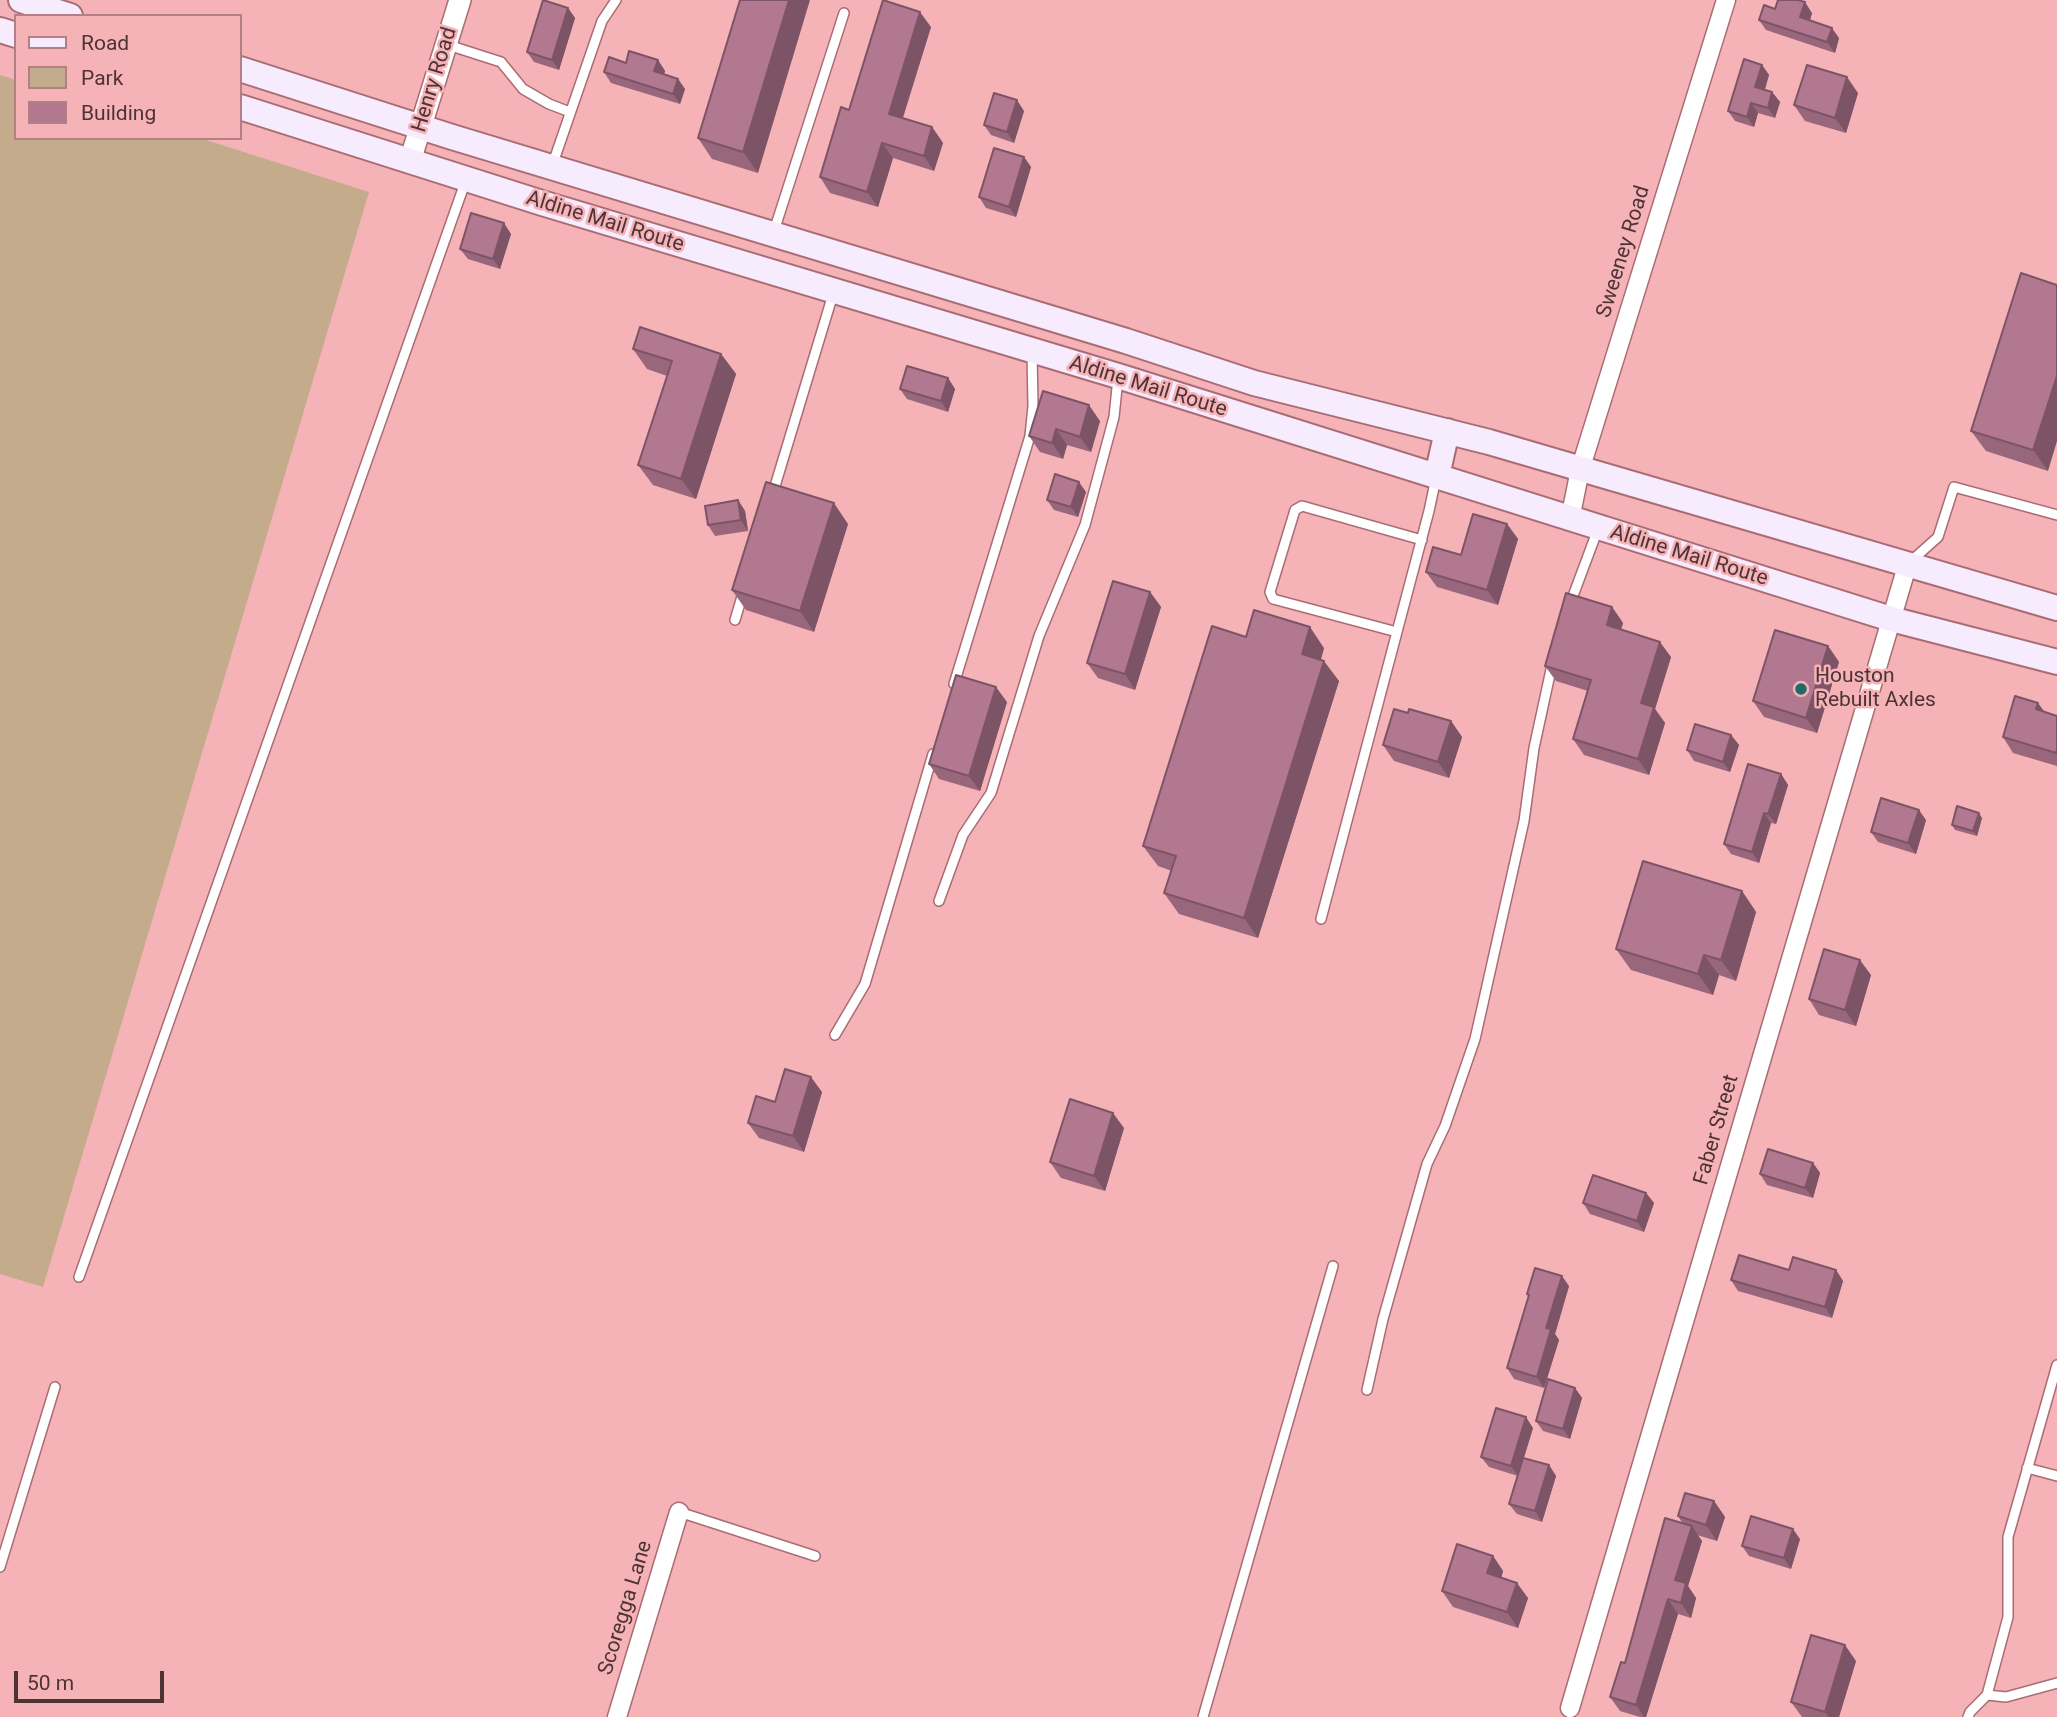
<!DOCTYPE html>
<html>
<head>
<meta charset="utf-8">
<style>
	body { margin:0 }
	#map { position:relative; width:2057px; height:1717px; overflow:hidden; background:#f5b3b8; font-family:Roboto,sans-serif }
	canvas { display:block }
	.legend { position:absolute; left:14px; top:14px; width:228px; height:126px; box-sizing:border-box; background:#f5b3b8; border:2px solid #b28084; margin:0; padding:9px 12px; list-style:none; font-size:21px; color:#4e3335 }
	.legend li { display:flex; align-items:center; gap:14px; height:35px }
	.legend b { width:35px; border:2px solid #b28084 }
	.scale { position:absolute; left:14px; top:1671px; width:150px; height:32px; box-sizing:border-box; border:4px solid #4e3335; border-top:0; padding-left:9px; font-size:21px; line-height:24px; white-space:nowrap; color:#4e3335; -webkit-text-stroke:5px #f5b3b8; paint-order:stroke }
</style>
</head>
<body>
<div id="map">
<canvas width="2057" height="1717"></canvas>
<ul class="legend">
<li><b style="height:9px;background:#f7ebfe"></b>Road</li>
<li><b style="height:19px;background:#c4ab8c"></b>Park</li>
<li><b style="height:19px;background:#b27890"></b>Building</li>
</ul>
<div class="scale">50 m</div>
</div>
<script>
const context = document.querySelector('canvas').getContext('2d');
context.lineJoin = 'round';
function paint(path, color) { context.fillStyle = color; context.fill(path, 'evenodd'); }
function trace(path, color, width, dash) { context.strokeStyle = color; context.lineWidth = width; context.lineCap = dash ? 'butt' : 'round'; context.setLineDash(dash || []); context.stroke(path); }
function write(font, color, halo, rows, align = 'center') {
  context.font = font + ' Roboto,sans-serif'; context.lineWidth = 5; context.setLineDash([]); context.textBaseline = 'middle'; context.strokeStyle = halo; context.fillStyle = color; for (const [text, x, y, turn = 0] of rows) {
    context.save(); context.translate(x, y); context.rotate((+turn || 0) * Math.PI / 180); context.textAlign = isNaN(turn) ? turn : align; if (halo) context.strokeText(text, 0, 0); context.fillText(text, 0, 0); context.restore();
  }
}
const green = new Path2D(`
	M0,75L16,80V138H200L369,192L43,1287L0,1274Z`);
const service = new Path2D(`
	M448,45L501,62L523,89L549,104L570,112
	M552,166L602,21L616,0
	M774,231L844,13
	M772,496L834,291
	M1910,562L1938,537L1954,487L2057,515
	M1570,604L1598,529
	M735,620L743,593
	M1397,632L1273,599L1270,592L1295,510L1302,506L1422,540
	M954,684L1030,436L1033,406L1032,353
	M939,901L963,835L991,793L1039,636L1085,525L1114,417L1118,378
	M1321,919L1429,511L1436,478
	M835,1035L865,984L933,754
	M79,1277L466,180
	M1367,1390L1383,1319L1427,1164L1445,1126L1475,1039L1524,821L1534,748L1552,665
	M2027,1468L2057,1476
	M679,1512L815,1556
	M0,1567L55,1387
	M1987,1695L2006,1697L2057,1683
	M1203,1717L1333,1266
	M1968,1717L1970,1712L1987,1695L2008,1617V1537L2057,1365`);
const minor = new Path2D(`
	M1570,519L1580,470L1726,0
	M1570,1708L1907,566
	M617,1717L679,1512`);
const tertiary = new Path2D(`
	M410,161L460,0`);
const secondary = new Path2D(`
	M21,0L70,16
	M0,30L16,35
	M240,69L452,137L1126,341L1254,383L1489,442L2057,608
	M240,107L542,203L1118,376L1891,619L2057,662
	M1437,476L1447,431`);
const wall = new Path2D(`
	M740,0L758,173L712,159L698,138Z
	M568,8L575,18L559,70L534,62L527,52Z
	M1775,9L1812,13L1810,20L1839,38L1835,53L1766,30L1759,20Z
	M931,27L903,118L932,127L943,143L934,171L893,158L878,207L830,193L820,177L849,110Z
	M658,60L665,71L664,74L678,79L685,89L680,104L611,83L604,72L626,63Z
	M1762,65L1769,75L1765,90L1772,92L1780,102L1775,118L1758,113L1754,127L1735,121L1728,111Z
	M1858,93L1846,133L1805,121L1794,105Z
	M1024,111L1014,143L991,135L984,125Z
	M1024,157L1031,167L1016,217L986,208L979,197Z
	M511,234L500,269L468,259L460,249Z
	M2021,273L2048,471L1986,451L1971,431Z
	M633,349L721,354L736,374L696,499L653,485L638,465L667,376L647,369Z
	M948,378L955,389L948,412L907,399L900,389Z
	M1043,391L1100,421L1091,452L1067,445L1063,459L1040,452L1029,436Z
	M1086,492L1078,517L1054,510L1047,500Z
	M738,500L745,511L748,531L715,536L708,525Z
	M848,524L814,632L746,610L732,590Z
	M1507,524L1518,539L1498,605L1437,587L1426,572L1461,555Z
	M1150,592L1161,607L1135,690L1098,678L1087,663Z
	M1612,607L1623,623L1621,630L1671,657L1655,709L1665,723L1649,775L1584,755L1573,739L1588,691L1556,681L1545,666Z
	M1246,637L1324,648L1321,660L1339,681L1258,938L1179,914L1164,893L1172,871L1158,866L1143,846Z
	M1828,646L1839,662L1817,733L1764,717L1753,701Z
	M1007,702L980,791L939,779L929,764Z
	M2044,712L2057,716V766L2013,753L2003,737Z
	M1408,713L1451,721L1462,737L1449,778L1394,761L1383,745Z
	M1731,735L1739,745L1730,772L1694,761L1687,750Z
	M1781,774L1788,785L1776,824L1771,823L1759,863L1731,854L1724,844Z
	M1982,818L1977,836L1955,830L1952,825Z
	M1926,820L1916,854L1878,842L1871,832Z
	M1742,891L1756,912L1736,981L1719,975L1713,995L1631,970L1616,949Z
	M1871,975L1856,1026L1819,1015L1809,999Z
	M822,1092L804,1152L759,1138L748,1123L775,1102Z
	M1124,1128L1105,1191L1061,1178L1050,1162Z
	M1813,1163L1820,1173L1813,1198L1767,1185L1760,1174Z
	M1646,1193L1654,1203L1644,1232L1590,1214L1583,1203Z
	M1789,1270H1836L1843,1281L1832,1318L1738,1291L1731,1280Z
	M1569,1286L1555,1334L1559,1340L1544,1388L1514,1379L1507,1368L1529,1296L1527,1294Z
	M1575,1388L1582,1398L1570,1439L1543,1431L1536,1421Z
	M1533,1428L1524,1458L1549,1465L1556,1476L1542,1522L1517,1514L1509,1504L1518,1476L1489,1467L1481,1457Z
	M1714,1501L1725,1517L1717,1541L1697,1535L1702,1541L1688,1586L1696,1598L1691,1618L1678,1614L1646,1717H1640L1620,1711L1610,1697L1683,1524L1678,1516Z
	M1800,1539L1791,1569L1749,1556L1742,1546Z
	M1493,1556L1503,1571L1501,1578L1528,1598L1518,1628L1453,1607L1442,1591Z
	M1856,1661L1839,1717H1802L1791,1702Z`);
const shadedWall = new Path2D(`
	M789,0H810L758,173L743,152Z
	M1805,2L1812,13L1808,28L1800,17Z
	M568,8L575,18L559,70L552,60Z
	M920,12L931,27L899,129L889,114Z
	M1832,28L1839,38L1835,53L1827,42Z
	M658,60L665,71L661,82L654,71Z
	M1762,65L1769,75L1762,97L1755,87Z
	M1847,77L1858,93L1846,133L1835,118Z
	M678,79L685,89L680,104L673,94Z
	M1772,92L1780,102L1775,118L1768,108Z
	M1017,100L1024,111L1014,143L1007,132Z
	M1751,103L1758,113L1754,127L1747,117Z
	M932,127L943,143L934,171L924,156Z
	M882,143L893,158L878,207L867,192Z
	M1024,157L1031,167L1016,217L1009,207Z
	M504,223L511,234L500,269L493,259Z
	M721,354L736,374L696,499L681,479Z
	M2057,376V441L2048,471L2033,450Z
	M948,378L955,389L948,412L941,401Z
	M1089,405L1100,421L1091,452L1080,437Z
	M1056,429L1067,445L1063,459L1052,443Z
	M1079,482L1086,492L1078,517L1071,507Z
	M738,500L745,511L748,531L741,520Z
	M834,503L848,524L814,632L800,611Z
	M1507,524L1518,539L1498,605L1487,590Z
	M1150,592L1161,607L1135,690L1125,674Z
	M1612,607L1623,623L1617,641L1607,625Z
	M1310,627L1324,648L1316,675L1302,654Z
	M1660,642L1671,657L1655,709L1665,723L1649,775L1638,759L1641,703Z
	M1828,646L1839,662L1817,733L1806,718Z
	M1324,661L1339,681L1258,938L1244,918Z
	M996,687L1007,702L980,791L969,776Z
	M2038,703L2049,718L2036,709Z
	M1451,721L1462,737L1449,778L1438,762Z
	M1731,735L1739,745L1730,772L1723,762Z
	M1781,774L1788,785L1776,824L1768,814Z
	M1919,810L1926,820L1916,854L1908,843Z
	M1764,813L1771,823L1759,863L1752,852Z
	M1979,813L1982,818L1977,836L1973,831Z
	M1742,891L1756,912L1736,981L1721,960Z
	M1704,955L1719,975L1713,995L1698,974Z
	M1860,960L1871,975L1856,1026L1845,1010Z
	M811,1077L822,1092L804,1152L793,1136Z
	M1113,1113L1124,1128L1105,1191L1094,1176Z
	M1813,1163L1820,1173L1813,1198L1805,1188Z
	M1646,1193L1654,1203L1644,1232L1637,1221Z
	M1836,1270L1843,1281L1832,1318L1825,1307Z
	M1562,1276L1569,1286L1555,1334L1559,1340L1544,1388L1537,1377L1546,1328Z
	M1575,1388L1582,1398L1570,1439L1563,1429Z
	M1526,1417L1533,1428L1518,1476L1511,1466Z
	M1549,1465L1556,1476L1542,1522L1535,1511Z
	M1714,1501L1725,1517L1717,1541L1706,1525Z
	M1692,1526L1702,1541L1688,1586L1696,1598L1691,1618L1681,1603L1675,1580Z
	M1793,1529L1800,1539L1791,1569L1784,1558Z
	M1493,1556L1503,1571L1498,1589L1487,1573Z
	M1517,1583L1528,1598L1518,1628L1507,1612Z
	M1668,1599L1678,1614L1646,1717H1644L1636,1705Z
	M1845,1645L1856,1661L1839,1717H1829L1825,1712Z`);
const building = new Path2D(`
	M543,0L568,8L552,60L527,52Z
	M740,0H789L743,152L698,138Z
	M883,0L920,12L889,114L932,127L924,156L882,143L867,192L820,177L841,107L849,110Z
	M1778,0H1798L1805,2L1800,17L1832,28L1827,42L1759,20L1764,5L1775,9Z
	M629,51L658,60L654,71L678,79L673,94L604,72L609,57L626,63Z
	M1744,59L1762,65L1755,87L1772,92L1768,108L1751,103L1747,117L1728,111Z
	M1807,65L1847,77L1835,118L1794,105Z
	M994,93L1017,100L1007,132L984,125Z
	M994,148L1024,157L1009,207L979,197Z
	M471,213L504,223L493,259L460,249Z
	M2021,273L2057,285V376L2033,450L1971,431Z
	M640,327L721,354L681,479L638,465L672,361L633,349Z
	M907,366L948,378L941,401L900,389Z
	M1043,391L1089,405L1080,437L1056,429L1052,443L1029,436Z
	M1055,474L1079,482L1071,507L1047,500Z
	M766,482L834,503L800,611L732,590Z
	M738,500L741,520L708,525L705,506Z
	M1473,514L1507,524L1487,590L1426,572L1433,547L1461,555Z
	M1113,581L1150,592L1125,674L1087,663Z
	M1566,593L1612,607L1607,625L1660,642L1641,703L1654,707L1638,759L1573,739L1591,680L1545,666Z
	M1254,610L1310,627L1302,654L1324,661L1244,918L1164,893L1176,856L1143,846L1212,626L1246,637Z
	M1775,630L1828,646L1806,718L1753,701Z
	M956,675L996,687L969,776L929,764Z
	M2015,696L2038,703L2036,709L2057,716V749L2056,753L2003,737Z
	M1394,709L1408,713L1409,709L1451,721L1438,762L1383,745Z
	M1695,724L1731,735L1723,762L1687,750Z
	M1748,764L1781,774L1768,814L1764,813L1752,852L1724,844Z
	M1881,798L1919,810L1908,843L1871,832Z
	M1957,806L1979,813L1973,831L1952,825Z
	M1643,861L1742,891L1721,960L1704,955L1698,974L1616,949Z
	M1824,949L1860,960L1845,1010L1809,999Z
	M785,1069L811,1077L793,1136L748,1123L756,1096L775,1102Z
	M1070,1099L1113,1113L1094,1176L1050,1162Z
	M1768,1149L1813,1163L1805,1188L1760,1174Z
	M1593,1175L1646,1193L1637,1221L1583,1203Z
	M1739,1255L1789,1270L1793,1257L1836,1270L1825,1307L1731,1280Z
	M1535,1268L1562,1276L1546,1328L1551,1329L1537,1377L1507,1368L1529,1295L1527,1294Z
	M1548,1379L1575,1388L1563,1429L1536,1421Z
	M1496,1408L1526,1417L1511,1466L1481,1457Z
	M1523,1458L1549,1465L1535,1511L1509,1504Z
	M1685,1493L1714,1501L1706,1525L1678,1516Z
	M1751,1516L1793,1529L1784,1558L1742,1546Z
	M1665,1518L1692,1526L1675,1580L1686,1583L1681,1603L1668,1599L1636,1705L1610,1697L1621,1662L1625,1663Z
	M1457,1544L1493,1556L1487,1573L1517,1583L1507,1612L1442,1591Z
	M1811,1635L1845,1645L1825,1712L1791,1702Z`);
const markers = [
	[1801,689,7,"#1e6b6a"]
];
const streetNames = [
	["Henry Road",435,80,-73],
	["Aldine Mail Route",605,222,17],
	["Sweeney Road",1624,252,-73],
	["Aldine Mail Route",1148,387,17],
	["Aldine Mail Route",1689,556,17],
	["Faber Street",1717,1130,-74],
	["Scoregga Lane",626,1608,-73]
];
const poiNames = [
	["Houston",1815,677],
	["Rebuilt Axles",1815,701]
];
paint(green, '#c4ab8c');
trace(service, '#a96c72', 12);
trace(minor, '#a96c72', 21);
trace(tertiary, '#a96c72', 24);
trace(secondary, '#a96c72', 28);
trace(service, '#fff', 9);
trace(minor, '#fff', 18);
trace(tertiary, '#fff', 21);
trace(secondary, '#f7ebfe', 24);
paint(wall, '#99677c');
paint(shadedWall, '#7d5465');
paint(building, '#b27890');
trace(building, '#7d5465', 2);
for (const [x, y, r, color] of markers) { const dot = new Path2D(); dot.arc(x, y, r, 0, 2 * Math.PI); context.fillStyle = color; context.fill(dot); trace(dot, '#f5b3b8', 2.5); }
write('21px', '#4e3335', '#f5b3b8', streetNames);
write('21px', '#4e3335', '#f5b3b8', poiNames, 'left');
</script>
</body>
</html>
